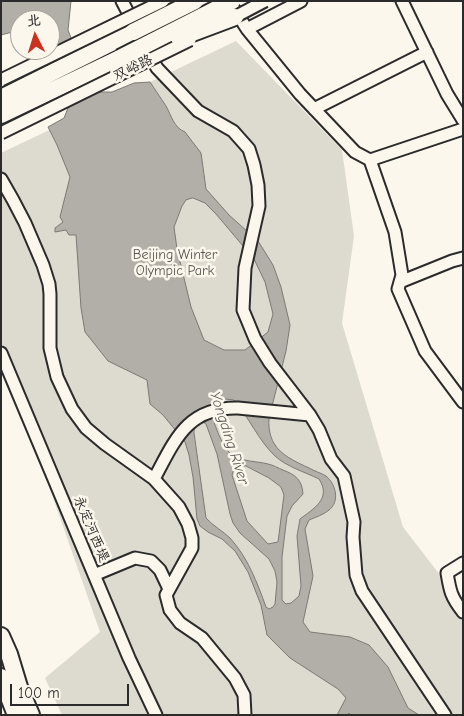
<!DOCTYPE html>
<html>
<head>
<meta charset="utf-8">
<style>
	body { margin:0 }
	#map { position:relative; width:464px; height:716px; overflow:hidden; background:#fbf7ec; font-family:"Comic Neue","LXGW WenKai TC",sans-serif }
	canvas { display:block }
	.frame { position:absolute; inset:0; border:2px solid #2b2b2b; pointer-events:none }
	.north { position:absolute; left:10px; top:10px; width:50px; height:50px; box-sizing:border-box; background:#fbf7ec; border:1px solid #a8a59f; border-radius:50%; rotate:355deg; font-size:14px; font-weight:700; line-height:20px; text-align:center; color:#2b2b2b }
	.north::after { content:''; display:block; margin:auto; width:18px; height:22px; background:#c8321e; clip-path:polygon(50% 0,100% 100%,50% 72%,0 100%) }
	.scale { position:absolute; left:10px; top:684px; width:119px; height:22px; box-sizing:border-box; border:2px solid #2b2b2b; border-top:0; padding-left:6px; font-size:15px; line-height:18px; white-space:nowrap; color:#2b2b2b; -webkit-text-stroke:4px #fbf7ec; paint-order:stroke }
</style>
</head>
<body>
<div id="map">
<canvas width="464" height="716"></canvas>
<div class="frame"></div>
<div class="north">北</div>
<div class="scale">100 m</div>
</div>
<script>
const context = document.querySelector('canvas').getContext('2d');
context.lineJoin = 'round';
function paint(path, color) { context.fillStyle = color; context.fill(path, 'evenodd'); }
function trace(path, color, width, dash) { context.strokeStyle = color; context.lineWidth = width; context.lineCap = dash ? 'butt' : 'round'; context.setLineDash(dash || []); context.stroke(path); }
function write(font, color, halo, rows, align = 'center') {
  context.font = font + ' "Comic Neue","LXGW WenKai TC",sans-serif'; context.lineWidth = 5; context.setLineDash([]); context.textBaseline = 'middle'; context.strokeStyle = halo; context.fillStyle = color; for (const [text, x, y, turn = 0] of rows) {
    context.save(); context.translate(x, y); context.rotate((+turn || 0) * Math.PI / 180); context.textAlign = isNaN(turn) ? turn : align; if (halo) context.strokeText(text, 0, 0); context.fillText(text, 0, 0); context.restore();
  }
}
const green = new Path2D(`
	M236,41L342,150L354,236L342,323L403,527L463,605V715H62L45,678L100,632L1,349V153Z`);
const water = new Path2D(`
	M1,1H71L68,30L92,92H112L134,83L150,82C155,90 161,98 166,106C171,115 174,128 185,132L201,153L206,189L229,215L258,241L273,265L281,287L290,325L286,351L269,418C267,448 285,457 309,468C314,471 321,473 326,476C336,484 340,502 329,510C323,515 316,517 309,520L305,529L313,576L303,622L310,632L350,637L369,645L388,667L408,708L419,715H350L349,713L347,715H337L346,698L338,689L290,658L267,635L261,605L248,572L235,551L222,539L208,532L200,526L197,519L193,477L189,455L185,442L163,415L150,404L147,380L108,361L85,332L81,308L76,235H69L66,230L55,232V228L63,222L60,217L70,177L57,145L48,127L64,118L70,103L43,50H50V20H20V30L1,35ZM193,198L205,203L216,214L254,259L265,282L273,314L268,332L245,350H224L204,340L191,307L177,249L174,227L182,206L186,200ZM225,399L234,400C249,417 258,440 275,456C287,467 305,472 319,479C332,499 313,509 300,519L297,536L301,586L299,596L291,603L286,604L282,600V557L287,516L292,506L303,494C302,480 296,475 283,470C278,468 273,465 268,464C257,461 241,462 231,454C221,446 213,420 210,408L214,402ZM203,422L206,424L217,454L230,514L233,523L240,533L269,559L275,571L277,582L275,604L273,607L269,609L266,607C257,582 248,558 230,538C223,531 213,526 206,518L194,433C194,427 196,423 203,422ZM246,466L269,478L281,487L284,495L278,542L268,544L247,521L232,475L235,467Z`);
const minor = new Path2D(`
	M122,1L134,24
	M402,1L447,94L463,120
	M234,9L247,29L300,94L355,152L370,160L463,129
	M247,29L301,1
	M148,52L157,68L198,111L233,131L249,149L254,165L258,185L259,206L245,268L243,310L255,339L270,363L310,415L319,430L331,459L344,476L354,522L353,537L356,575L362,591L445,715
	M314,109L427,52
	M370,160L395,232L402,275L398,289L425,351L463,402
	M1,179L13,200L25,223L43,265L49,284L50,294V348L57,377L72,409L86,428L105,444L154,479L179,507L188,524L192,538V548L166,595L170,610L180,623L202,638L235,678L244,695L245,715
	M400,282L452,261L463,258
	M1,353L129,658L156,715
	M154,479C175,440 187,407 238,408L310,415
	M463,563L447,573C450,591 451,597 463,612
	M94,575L135,558L151,561L160,570L169,589`);
const highway = new Path2D(`
	M1,98L133,32
	M1,115L120,58
	M1,636L9,654L19,687L31,715
	M1,677L16,715`);
const minorBridge = new Path2D(`
	M229,20L265,1
	M1,80L163,1
	M1,133L190,40`);
const highwayBridge = new Path2D(`
	M133,32L195,1
	M179,38L235,17
	M120,58L232,1`);
const streetNames = [
	["双峪路",133,68,-26],
	["永定河西堤",91,529,67]
];
const parkNames = [
	["Beijing Winter",175,255],
	["Olympic Park",175,271]
];
const waterNames = [
	["Yongding River",229,438,72]
];
paint(green, '#dddad0');
paint(water, '#b1afa7');
trace(water, '#7b7a75', 1);
trace(minor, '#2b2b2b', 15);
trace(highway, '#2b2b2b', 20);
trace(minor, '#fbf7ec', 11);
trace(highway, '#fbf7ec', 16);
trace(minorBridge, '#2b2b2b', 15, []);
trace(highwayBridge, '#2b2b2b', 20, []);
trace(minorBridge, '#fbf7ec', 11);
trace(highwayBridge, '#fbf7ec', 16);
write('14px', '#2b2b2b', '#fbf7ec', streetNames);
write('14px', '#585754', '#fbf7ec', parkNames);
write('italic 15px', '#5a5956', '#fbf7ec', waterNames);
</script>
</body>
</html>
